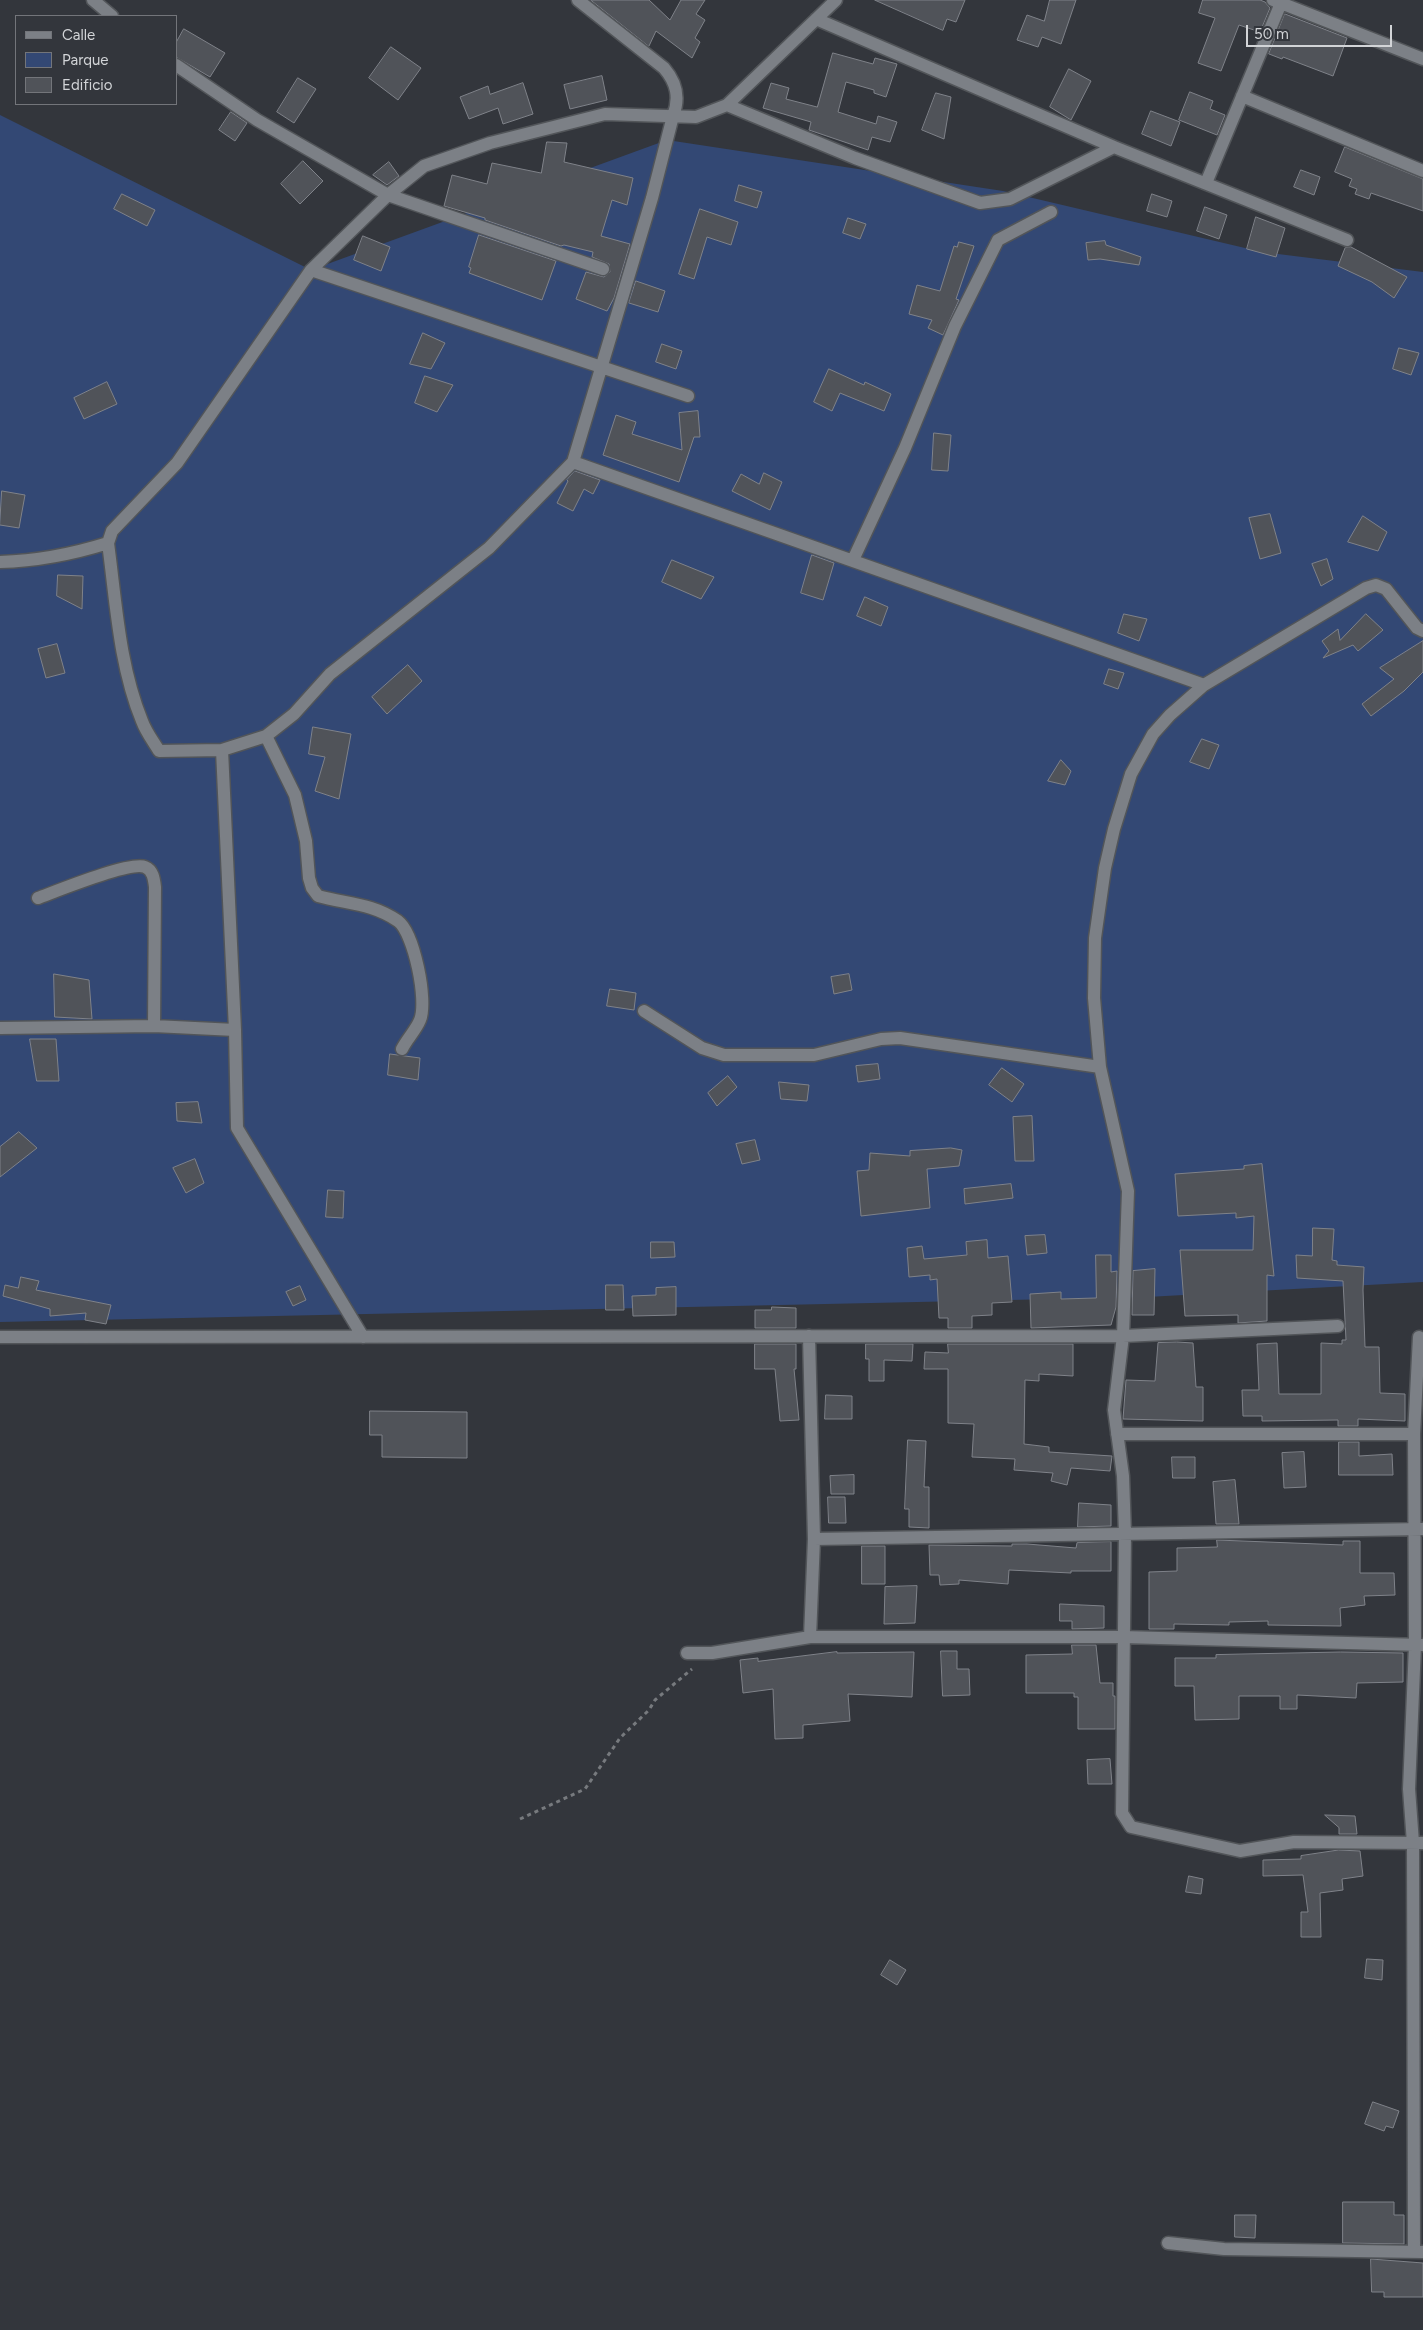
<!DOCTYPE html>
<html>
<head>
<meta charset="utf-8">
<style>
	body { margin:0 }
	#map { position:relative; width:1423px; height:2330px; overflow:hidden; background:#33363c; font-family:Figtree,sans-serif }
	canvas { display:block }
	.legend { position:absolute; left:15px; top:15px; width:162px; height:90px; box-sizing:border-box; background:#33363c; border:1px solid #73757a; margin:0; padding:6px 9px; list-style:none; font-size:15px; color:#d2d4d7 }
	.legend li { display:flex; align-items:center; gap:10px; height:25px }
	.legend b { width:25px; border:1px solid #73757a }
	.scale { position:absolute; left:1246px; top:25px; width:146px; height:22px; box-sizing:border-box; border:2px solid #d2d4d7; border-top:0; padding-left:6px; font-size:15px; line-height:18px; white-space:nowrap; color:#d2d4d7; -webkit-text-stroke:4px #33363c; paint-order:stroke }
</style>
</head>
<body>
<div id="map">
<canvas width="1423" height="2330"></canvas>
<ul class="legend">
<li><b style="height:6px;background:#7c8086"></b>Calle</li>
<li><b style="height:14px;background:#334874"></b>Parque</li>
<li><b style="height:14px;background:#505359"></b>Edificio</li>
</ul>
<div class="scale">50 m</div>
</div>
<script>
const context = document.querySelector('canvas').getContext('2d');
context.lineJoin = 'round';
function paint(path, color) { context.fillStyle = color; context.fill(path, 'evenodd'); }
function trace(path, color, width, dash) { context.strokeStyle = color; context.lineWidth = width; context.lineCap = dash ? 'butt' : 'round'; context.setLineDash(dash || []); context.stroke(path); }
const green = new Path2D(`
	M0,115L311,270L667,140L1003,191L1262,252L1423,272V1282L1147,1297L0,1322Z`);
const building = new Path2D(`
	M591,0H649L670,20L681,0H705L696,14L705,20L695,38L700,42L692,58L656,31L649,46Z
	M875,0H965L956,22L947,19L943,30Z
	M1050,0H1076L1061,44L1042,37L1038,47L1017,40L1027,15L1044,21Z
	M1203,0H1260L1265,2L1270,8L1260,32L1239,25L1221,71L1198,63L1215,18L1199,13Z
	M1285,14L1347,38L1333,76L1283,57L1282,59L1269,54Z
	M184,29L225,53L210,77L176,57V43Z
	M391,47L421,68L398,100L369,78Z
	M833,53L873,64L875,58L897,64L886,97L874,93V90L846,82L838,112L876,124L878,116L897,122L890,142L872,137L868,150L809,130L811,122L763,108L771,83L789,88L786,99L817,107Z
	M1069,69L1091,81L1071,120L1050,107Z
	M602,76L607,100L570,109L564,85Z
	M298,78L316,89L294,123L277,112Z
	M523,83L533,114L503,124L498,108L469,119L460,97L488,86L490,94Z
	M1190,92L1213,101L1210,109L1225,115L1217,135L1179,120Z
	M936,93L951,97L944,139L922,130Z
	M1151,111L1180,122L1171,146L1142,134Z
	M231,112L247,123L235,141L219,130Z
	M547,142L567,143L564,162L633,178L627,205L612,200L601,236L630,244L614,298L607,311L576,299L586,272L604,277L610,272L609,264L592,257L593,252L564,245L561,246L485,220V218L444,206L452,175L487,184L492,163L541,173Z
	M1345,147L1423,179V211L1371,193L1369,199L1355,194L1357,189L1349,186L1352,179L1335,172Z
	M303,161L323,181L300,204L281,184Z
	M389,162L399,176L387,185L373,175Z
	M1301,170L1320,177L1314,195L1294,187Z
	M739,185L762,192L757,208L735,201Z
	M122,194L155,210L147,226L114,209Z
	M1152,194L1172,201L1167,217L1147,211Z
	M1205,207L1227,215L1219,239L1197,231Z
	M700,209L738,222L731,245L707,237L694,279L679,274Z
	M1256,217L1285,228L1276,257L1247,249Z
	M848,218L866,224L860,239L843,233Z
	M479,235L556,261L542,300L469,273L471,268L469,267Z
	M363,236L390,247L381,271L354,260Z
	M1105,241L1106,245L1141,257L1139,265L1100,259L1088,260L1086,243Z
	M959,242L974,246L956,299L959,300L943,335L928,328L932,320L909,314L917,285L940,291L954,246L957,247Z
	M1351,247L1407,277L1394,298L1372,282L1338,266L1345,248Z
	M636,281L665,291L658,312L629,303Z
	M423,333L445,343L431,369L410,364Z
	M662,344L682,351L676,369L656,362Z
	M1399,348L1419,353L1411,375L1393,369Z
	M829,369L864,385L865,382L891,394L884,411L840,393L832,411L814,402Z
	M425,376L453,385L437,412L415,403Z
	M107,382L117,404L84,419L74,398Z
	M698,411L700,437H694L679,482L603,455L616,415L636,422L632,434L682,450L679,413Z
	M934,433L951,435L948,471L932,470Z
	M575,471L600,480L593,494L584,489L573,511L557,503L568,481L567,480Z
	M764,473L782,482L770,510L732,491L741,474L759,484Z
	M2,491L25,495L19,528L0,525Z
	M1270,514L1281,553L1260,559L1249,518Z
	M1363,516L1387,532L1378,551L1348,542Z
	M812,555L834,563L823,600L801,593Z
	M1327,559L1333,579L1321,586L1312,564Z
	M672,560L714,577L701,599L662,582Z
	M58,575L83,576L82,609L57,596Z
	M865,597L888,607L881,626L857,616Z
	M1124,614L1147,619L1139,641L1118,633Z
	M1366,614L1383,630L1358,651L1353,645L1323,658L1329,651L1322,641L1338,629L1340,640Z
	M1423,641V672L1404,691L1371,716L1362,704L1394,679L1380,668Z
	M57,644L65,673L46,678L38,649Z
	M408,665L422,681L387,714L372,697Z
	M1109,669L1124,673L1118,689L1104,684Z
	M313,727L351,734L339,799L315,791L325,757L309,754Z
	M1202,739L1219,745L1209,769L1190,762Z
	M1061,760L1071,771L1065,785L1048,781Z
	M54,974L89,980L92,1019L55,1017Z
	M849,974L852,990L834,994L831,977Z
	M610,989L636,993L634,1010L607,1006Z
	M30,1039H56L59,1081H37Z
	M390,1054L420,1058L418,1080L388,1075Z
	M878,1064L880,1079L858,1082L856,1066Z
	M1002,1068L1024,1084L1012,1102L989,1085Z
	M728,1076L737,1087L717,1106L708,1093Z
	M779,1082L809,1085L807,1101L781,1099Z
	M198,1102L202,1123L177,1121L176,1103Z
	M1032,1116L1034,1161H1015L1013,1117Z
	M19,1132L37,1148L0,1177V1147Z
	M755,1140L760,1160L742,1164L736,1144Z
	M951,1148L962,1150L959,1166L927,1169L930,1208L861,1216L857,1171L869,1170L870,1153L910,1156V1151Z
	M195,1159L204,1183L186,1193L173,1168Z
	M1262,1164L1274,1276L1267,1275V1321L1238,1323V1315L1185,1316L1180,1250H1253L1254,1216L1236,1218V1213L1178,1216L1175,1174L1244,1169V1166Z
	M1011,1184L1013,1198L965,1204L964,1189Z
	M328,1190L344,1191L343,1218L326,1217Z
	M1313,1228L1334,1229L1332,1260L1337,1261V1265L1364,1267L1363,1290L1365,1347H1379L1380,1393L1405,1394V1421L1358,1419V1426H1338V1420L1262,1421V1416H1243L1242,1390H1259L1257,1344L1277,1343L1279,1394H1321V1343L1342,1344V1340H1346L1343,1281L1297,1278L1296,1255L1312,1256Z
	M1045,1235L1047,1253L1027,1255L1025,1236Z
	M987,1240L988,1258L1008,1256L1012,1302L992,1303V1315L972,1316V1328H948V1318H939L937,1279L930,1280V1275L909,1277L907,1248L922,1246L924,1259L967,1255L966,1242Z
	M651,1242H674L675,1257L651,1258Z
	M1096,1255H1111V1272L1117,1271L1116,1307L1111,1325L1031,1328L1030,1294L1061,1292V1299L1096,1298Z
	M1155,1269L1154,1315H1132L1133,1271Z
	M21,1277L39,1281L36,1290L111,1305L106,1324L85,1320L86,1313L50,1316V1309L3,1296L5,1285L18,1288Z
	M606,1285H623L624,1310H606Z
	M300,1286L306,1300L293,1306L286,1292Z
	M676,1287V1315L633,1316L632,1296L656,1295V1288Z
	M772,1307L796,1308V1328H755V1310H771Z
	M1177,1342L1193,1343L1196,1387H1203V1421L1123,1419L1126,1380L1155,1381L1158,1343Z
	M755,1344H796V1369H794L799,1420L780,1421L775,1369H755Z
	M866,1344H913L912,1361L884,1360V1381H869V1359H866Z
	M948,1344H1073V1376L1039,1374V1381L1025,1380L1024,1444L1049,1447V1452L1112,1456L1110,1471L1071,1468L1067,1485L1051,1481L1053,1473L1014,1470L1015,1459L972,1457L974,1424L948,1423V1369H924L925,1352L948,1353Z
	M826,1395L852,1396V1419H825Z
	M370,1411L467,1412V1458L382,1457V1435H370Z
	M908,1440L926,1441L924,1487H929V1528L909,1527V1509H905Z
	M1339,1442H1359V1456L1392,1454L1393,1475H1339Z
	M1304,1452L1306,1487L1284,1488L1282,1453Z
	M1172,1457H1195V1478H1173Z
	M854,1475V1494H831L830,1476Z
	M1235,1480L1239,1524H1216L1213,1482Z
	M828,1497H845L846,1523H829Z
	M1079,1503L1111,1505V1526L1078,1527Z
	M1217,1540L1343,1545V1541H1360V1573H1394L1395,1595L1364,1596L1365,1605L1340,1608L1341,1626L1268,1625V1621L1229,1622V1625L1174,1624V1629H1149V1572L1177,1571V1548L1217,1547Z
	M1111,1542V1571H1071V1573L1009,1570L1008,1584L959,1580V1584L940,1585L939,1575H930L929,1545L1012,1546V1544H1027L1076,1548L1077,1543Z
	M862,1546H885V1584H862Z
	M917,1586L915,1623L884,1624L885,1587Z
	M1060,1604L1104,1606V1628L1072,1629V1621H1060Z
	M1072,1645H1096L1100,1683H1113V1696H1115V1729H1078V1697H1074V1693H1026V1655L1072,1654Z
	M941,1651H957V1669H969L970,1695L943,1696Z
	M837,1652V1653L914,1652L912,1697L848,1694L850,1721L803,1725V1738L775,1739L773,1689L743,1693L740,1660L758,1658V1661Z
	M1341,1652L1403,1653V1682L1357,1683L1356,1698L1297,1695V1709H1280V1696H1239V1719L1195,1720L1194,1686H1175V1658H1216V1655Z
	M1110,1759L1112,1784H1088L1087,1760Z
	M1325,1815L1355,1816L1357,1834H1339V1828Z
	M1339,1850L1360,1851L1363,1876L1342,1879L1343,1890L1320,1893L1321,1937H1301V1912H1308L1303,1875L1263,1876V1860L1301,1859V1856Z
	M1189,1876L1203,1879L1201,1894L1186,1892Z
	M1367,1959L1383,1960L1382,1980L1365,1978Z
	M890,1960L906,1970L897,1985L881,1975Z
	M1373,2102L1399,2111L1393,2128L1386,2126L1384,2131L1365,2124Z
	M1343,2202H1394V2215H1404V2244L1343,2243Z
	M1235,2215H1256L1255,2238L1235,2237Z
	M1371,2259L1423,2263V2297H1384V2292H1372Z`);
const path = new Path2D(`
	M520,1819L585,1789L620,1738L649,1710L655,1700L692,1669`);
const minor = new Path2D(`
	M93,0L112,16
	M578,0L664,68C677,83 680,98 673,116L652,198L573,462L489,548L330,674L294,714L266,736L222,750L159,751C153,741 146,732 142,721C119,665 116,602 108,543L112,531L177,463L311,270L388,195L424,166L490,143L605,114L696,117L727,105L836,0
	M1273,0L1423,59
	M816,19L1114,147
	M176,65L257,120L388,195L603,269
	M1242,96L1423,171
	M727,105L855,158L980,203L1010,199L1114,147L1347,240
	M1206,183L1281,3
	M311,270L688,396
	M573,462L1204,685
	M853,560L905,448L955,326L998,240L1051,212
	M0,562C37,561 73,554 108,543
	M1423,631L1417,628L1386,589L1376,585L1366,588L1204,685L1170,715L1153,734L1131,774L1114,829L1105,868L1095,938L1094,998L1100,1067L1128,1191L1123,1336L1114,1410L1123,1476L1125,1534L1122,1813L1131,1827L1240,1851L1294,1842L1423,1843
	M266,736L295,795L306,841L309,878L312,888L318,896C347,904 372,903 398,921C414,933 428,1001 420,1020C416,1030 407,1039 402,1049
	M222,750L235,1030L237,1128L363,1337
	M38,898C57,891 130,861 145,867C153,870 154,879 155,887L154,1026
	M644,1011L702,1048L724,1055H814L881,1039L900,1038L1100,1067
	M0,1028L154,1026L235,1030
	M809,1336L814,1539L810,1637
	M0,1337L1123,1336L1338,1326
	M1117,1434H1414
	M814,1539L1423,1529
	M687,1653H712L810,1637H1122L1423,1645
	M1168,2243L1224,2249L1423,2252
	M1414,2252L1413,1843L1409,1789L1415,1645L1414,1434L1419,1337`);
paint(green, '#334874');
paint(building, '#505359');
trace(building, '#7f8289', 1);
trace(minor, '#525559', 15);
trace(path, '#777a7e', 3, [4, 4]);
trace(minor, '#7c8086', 12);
</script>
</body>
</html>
